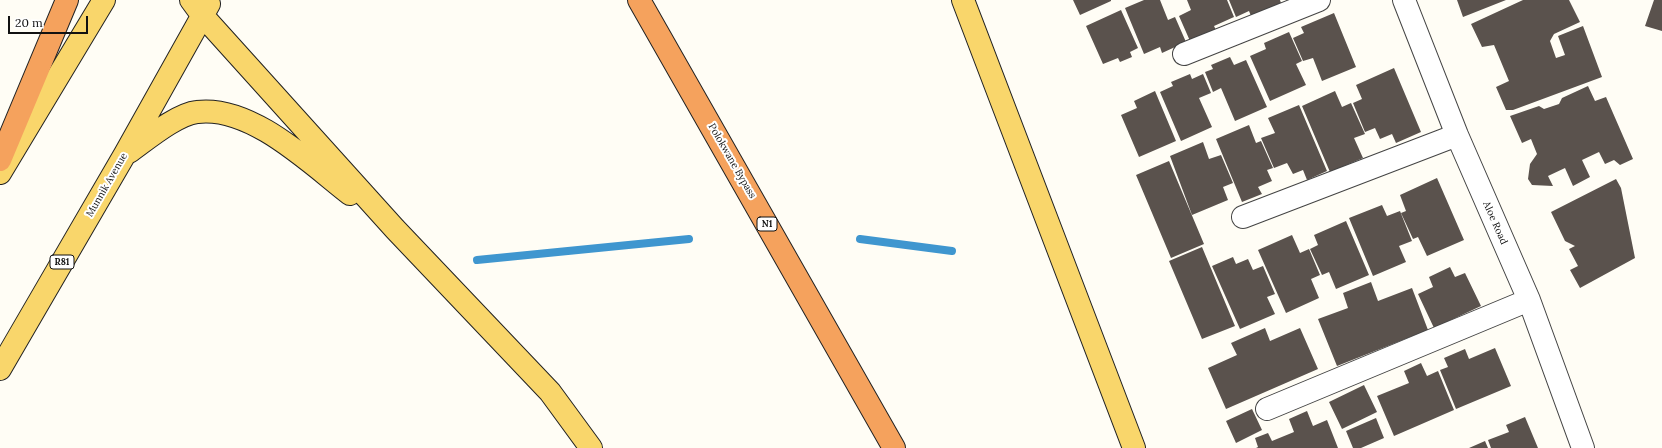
<!DOCTYPE html>
<html>
<head>
<meta charset="utf-8">
<style>
	body { margin:0 }
	#map { position:relative; width:1662px; height:448px; overflow:hidden; background:#fffdf5; font-family:Lora,serif }
	canvas { display:block }
	.scale { position:absolute; left:8px; top:16px; width:80px; height:18px; box-sizing:border-box; border:2px solid #111; border-top:0; padding-left:5px; font-size:12px; line-height:14px; white-space:nowrap; color:#111; -webkit-text-stroke:3px #fff; paint-order:stroke }
</style>
</head>
<body>
<div id="map">
<canvas width="1662" height="448"></canvas>
<div class="scale">20 m</div>
</div>
<script>
const context = document.querySelector('canvas').getContext('2d');
context.lineJoin = 'round';
function trace(path, color, width, dash) { context.strokeStyle = color; context.lineWidth = width; context.lineCap = dash ? 'butt' : 'round'; context.setLineDash(dash || []); context.stroke(path); }
function paint(path, color) { context.fillStyle = color; context.fill(path, 'evenodd'); }
function write(font, color, halo, rows, align = 'center') {
  context.font = font + ' Lora,serif'; context.lineWidth = 4; context.setLineDash([]); context.textBaseline = 'middle'; context.strokeStyle = halo; context.fillStyle = color; for (const [text, x, y, turn = 0] of rows) {
    context.save(); context.translate(x, y); context.rotate((+turn || 0) * Math.PI / 180); context.textAlign = isNaN(turn) ? turn : align; if (halo) context.strokeText(text, 0, 0); context.fillText(text, 0, 0); context.restore();
  }
}
const stream = new Path2D(`
	M860,239L952,251
	M477,260L689,239`);
const building = new Path2D(`
	M1073,0H1111V1L1080,15Z
	M1144,0H1160L1168,20L1175,17L1186,42L1162,53L1160,47L1144,54L1125,8Z
	M1187,0H1227L1234,17L1214,26L1217,32L1190,41L1179,16L1191,10Z
	M1229,0H1280L1281,3L1251,16L1249,11L1236,17Z
	M1457,0H1506L1463,17Z
	M1523,0H1569L1580,22L1554,34L1550,41L1556,58L1565,55L1558,36L1583,26L1602,77L1513,110H1506L1496,87L1509,81L1494,45L1482,47L1471,24Z
	M1654,0H1662V31L1645,26Z
	M1121,10L1138,48L1130,52L1132,57L1120,62L1118,58L1103,64L1086,26Z
	M1334,13L1356,67L1322,81L1313,58L1303,61L1293,38L1304,33L1301,27Z
	M1289,32L1302,61L1296,64L1306,85L1270,101L1250,56L1266,49L1264,43Z
	M1230,57L1234,65L1246,60L1267,107L1235,121L1221,88L1213,92L1205,72L1213,69L1211,65Z
	M1394,68L1421,132L1396,143L1392,134L1380,139L1375,128L1365,132L1353,103L1362,99L1356,85Z
	M1190,74L1192,79L1203,74L1211,93L1199,98L1212,127L1181,141L1160,92L1173,86L1171,82Z
	M1588,86L1595,101L1606,97L1633,159L1620,165L1614,160L1605,164L1599,152L1582,160L1590,177L1573,186L1565,168L1548,176L1553,186L1532,185L1528,179L1530,164L1537,154L1531,139L1522,143L1510,116L1539,106L1544,109L1559,104L1562,98Z
	M1155,91L1176,141L1139,157L1121,115L1137,108L1134,101Z
	M1335,91L1342,107L1351,103L1365,134L1354,138L1363,158L1330,172L1302,106Z
	M1299,105L1327,171L1307,180L1303,170L1293,174L1287,163L1274,168L1261,138L1275,133L1268,118Z
	M1249,125L1256,143L1261,141L1273,168L1267,170L1272,181L1258,187L1262,194L1242,202L1216,139Z
	M1203,142L1209,159L1221,155L1233,183L1223,187L1228,200L1192,215L1170,156Z
	M1169,161L1204,244L1171,258L1136,175Z
	M1437,178L1464,240L1427,256L1418,237L1413,239L1401,213L1406,211L1400,195Z
	M1616,179L1621,188L1635,258L1580,288L1570,270L1578,266L1569,249L1575,246L1565,241L1551,212Z
	M1382,205L1387,216L1400,211L1412,241L1399,246L1406,262L1373,276L1349,218Z
	M1346,221L1369,275L1336,289L1329,272L1322,275L1310,249L1318,245L1314,235Z
	M1292,235L1300,253L1309,249L1320,275L1311,279L1319,298L1286,313L1258,250Z
	M1202,247L1235,326L1202,339L1169,261Z
	M1233,257L1236,264L1248,259L1253,270L1263,266L1275,294L1267,297L1275,314L1240,329L1212,266Z
	M1450,267L1455,277L1465,273L1481,306L1434,328L1418,294L1433,287L1429,277Z
	M1371,282L1378,301L1412,288L1428,330L1337,366L1318,319L1348,308L1343,293Z
	M1265,328L1270,341L1300,328L1318,369L1226,409L1208,368L1237,355L1231,343Z
	M1495,348L1511,386L1456,409L1440,370L1448,367L1444,358L1465,349L1469,359Z
	M1421,363L1427,376L1438,371L1454,410L1394,436L1377,396L1409,383L1404,371Z
	M1364,385L1377,412L1342,429L1329,402Z
	M1252,409L1262,430L1236,443L1226,421Z
	M1307,411L1313,426L1327,420L1338,448H1256L1258,447L1255,438L1268,433L1272,441L1294,432L1289,419Z
	M1525,417L1538,448H1491L1488,440L1509,432L1506,425Z
	M1376,418L1384,438L1361,448H1353L1346,431Z
	M1485,441L1488,448H1469Z`);
const street = new Path2D(`
	M1404,0L1457,135L1529,300L1583,448
	M1184,54L1319,0
	M1243,217L1457,135
	M1267,409L1529,300`);
const primary = new Path2D(`
	M191,0L202,15L395,229L550,392L591,448
	M963,0L1134,448
	M129,152C146,140 177,114 197,112C251,105 310,163 350,194
	M0,173L104,0
	M0,369L125,154L209,4`);
const highway = new Path2D(`
	M639,0L894,448
	M0,160L67,0`);
const shields = [
	[767,224,20],
	[62,262,24]
];
const shieldNames = [
	["N1",767,224],
	["R81",62,262]
];
const streetNames = [
	["Polokwane Bypass",732,161,60],
	["Munnik Avenue",107,185,-60],
	["Aloe Road",1495,223,66]
];
trace(stream, '#3f96cf', 8);
paint(building, '#5a524d');
trace(street, '#444', 24);
trace(primary, '#222', 24);
trace(highway, '#222', 24);
trace(street, '#fff', 22);
trace(primary, '#f9d66b', 22);
trace(highway, '#f5a25d', 22);
for (const [x, y, w] of shields) { const box = new Path2D(); box.roundRect(x - w / 2, y - 7, w, 14, 3); context.fillStyle = '#fff'; context.fill(box); trace(box, '#111', 1); }
write('bold 9px', '#111', null, shieldNames);
write('10px', '#111', '#fff', streetNames);
</script>
</body>
</html>
